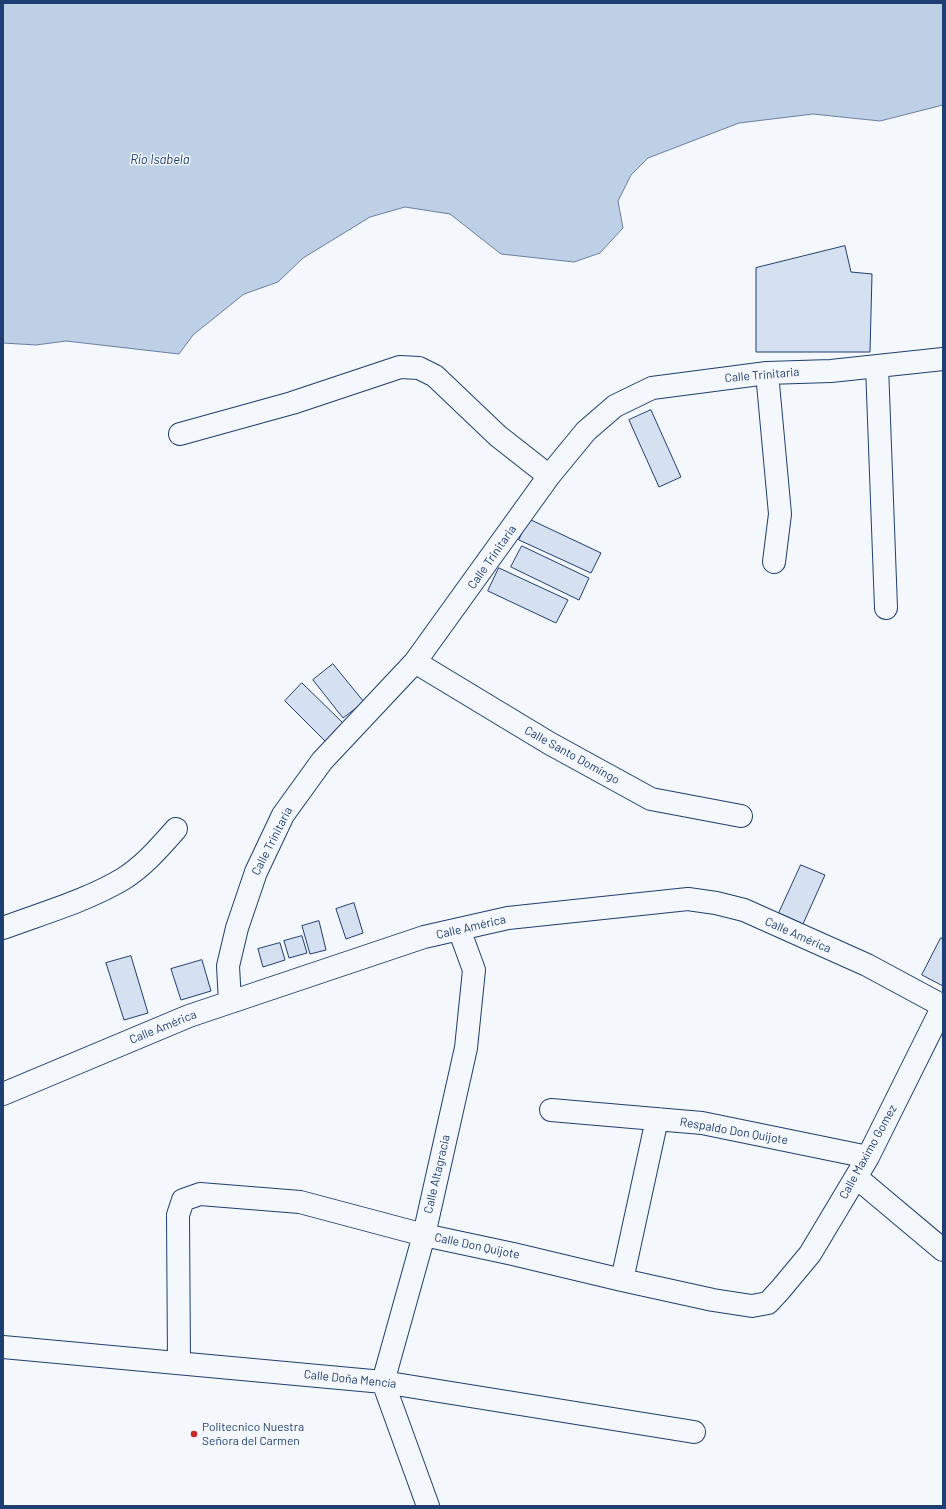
<!DOCTYPE html>
<html>
<head>
<meta charset="utf-8">
<style>
	body { margin:0 }
	#map { position:relative; width:946px; height:1509px; overflow:hidden; background:#f4f7fb; font-family:Barlow,sans-serif }
	canvas { display:block }
	.frame { position:absolute; inset:0; border:4px solid #1d3f73; pointer-events:none }
</style>
</head>
<body>
<div id="map">
<canvas width="946" height="1509"></canvas>
<div class="frame"></div>
</div>
<script>
const context = document.querySelector('canvas').getContext('2d');
context.lineJoin = 'round';
function paint(path, color) { context.fillStyle = color; context.fill(path, 'evenodd'); }
function trace(path, color, width, dash) { context.strokeStyle = color; context.lineWidth = width; context.lineCap = dash ? 'butt' : 'round'; context.setLineDash(dash || []); context.stroke(path); }
function write(font, color, halo, rows, align = 'center') {
  context.font = font + ' Barlow,sans-serif'; context.lineWidth = 3; context.setLineDash([]); context.textBaseline = 'middle'; context.strokeStyle = halo; context.fillStyle = color; for (const [text, x, y, turn = 0] of rows) {
    context.save(); context.translate(x, y); context.rotate((+turn || 0) * Math.PI / 180); context.textAlign = isNaN(turn) ? turn : align; if (halo) context.strokeText(text, 0, 0); context.fillText(text, 0, 0); context.restore();
  }
}
const water = new Path2D(`
	M3,3H943V105L880,121L813,114L739,123L648,158L631,175L618,201L623,228L600,253L574,262L501,254L450,214L405,207L370,217L303,258L278,282L244,294L193,335L179,354L66,341L36,345L3,343Z`);
const building = new Path2D(`
	M845,246L851,272L872,274L870,352H756V268Z
	M651,410L681,477L659,487L629,420Z
	M529,519L601,553L591,573L519,540Z
	M522,546L589,578L579,600L511,567Z
	M499,568L568,600L556,623L488,591Z
	M333,664L364,702L343,718L313,680Z
	M302,683L343,723L325,741L285,701Z
	M801,865L825,875L803,924L779,913Z
	M354,903L363,933L346,939L336,909Z
	M319,921L326,950L310,954L302,926Z
	M302,936L307,953L289,958L284,941Z
	M941,938L943,939V986L922,975Z
	M280,943L285,960L263,967L258,949Z
	M131,956L148,1013L124,1020L106,963Z
	M202,960L211,991L181,1000L171,969Z`);
const minor = new Path2D(`
	M877,366L886,608
	M767,373L780,514L774,562
	M180,434L292,403L400,367L419,368L435,376L498,436L549,476
	M415,662L549,743L651,799L741,816
	M3,928C43,913 86,901 123,879C144,866 160,847 176,829
	M230,1002L228,966L237,928L256,872L283,815L322,761L415,662L549,476L586,431L615,406L652,388L767,373L831,371L943,359
	M3,1094L189,1016L424,937L508,918L688,899L716,903L744,910L867,965L943,1006L868,1157L810,1254L780,1290L768,1303L752,1306L713,1300L622,1280L513,1254L424,1235L300,1202L200,1194L183,1200L178,1215L179,1363
	M551,1110L702,1123L868,1157
	M856,1177L943,1250
	M622,1280L657,1119
	M3,1347L383,1382L694,1432
	M428,1506L383,1382L424,1235L466,1048L474,970L459,929`);
const markers = [
	[194,1434,4,"#c62828"]
];
const streetNames = [
	["Calle Trinitaria",762,375,-5],
	["Calle Trinitaria",492,557,-55],
	["Calle Santo Domingo",572,755,29],
	["Calle Trinitaria",272,841,-63],
	["Calle América",471,927,-13],
	["Calle América",798,935,24],
	["Calle América",163,1027,-22],
	["Respaldo Don Quijote",734,1131,10],
	["Calle Maximo Gomez",868,1152,-61],
	["Calle Altagracia",437,1174,-77],
	["Calle Don Quijote",477,1246,12],
	["Calle Doña Mencía",350,1379,6]
];
const poiNames = [
	["Politecnico Nuestra",202,1427],
	["Señora del Carmen",202,1441]
];
const waterNames = [
	["Río Isabela",160,160]
];
paint(water, '#bed0e5');
trace(water, '#687fa3', 1);
paint(building, '#d5e0f0');
trace(building, '#1d3f73', 1);
trace(minor, '#1d3f73', 24);
trace(minor, '#f4f7fb', 22);
for (const [x, y, r, color] of markers) { const dot = new Path2D(); dot.arc(x, y, r, 0, 2 * Math.PI); context.fillStyle = color; context.fill(dot); trace(dot, '#f4f7fb', 1.5); }
write('12px', '#1d3f73', '#f4f7fb', streetNames);
write('12px', '#1d3f73', '#f4f7fb', poiNames, 'left');
write('italic 13px', '#1d3f73', '#f4f7fb', waterNames);
</script>
</body>
</html>
